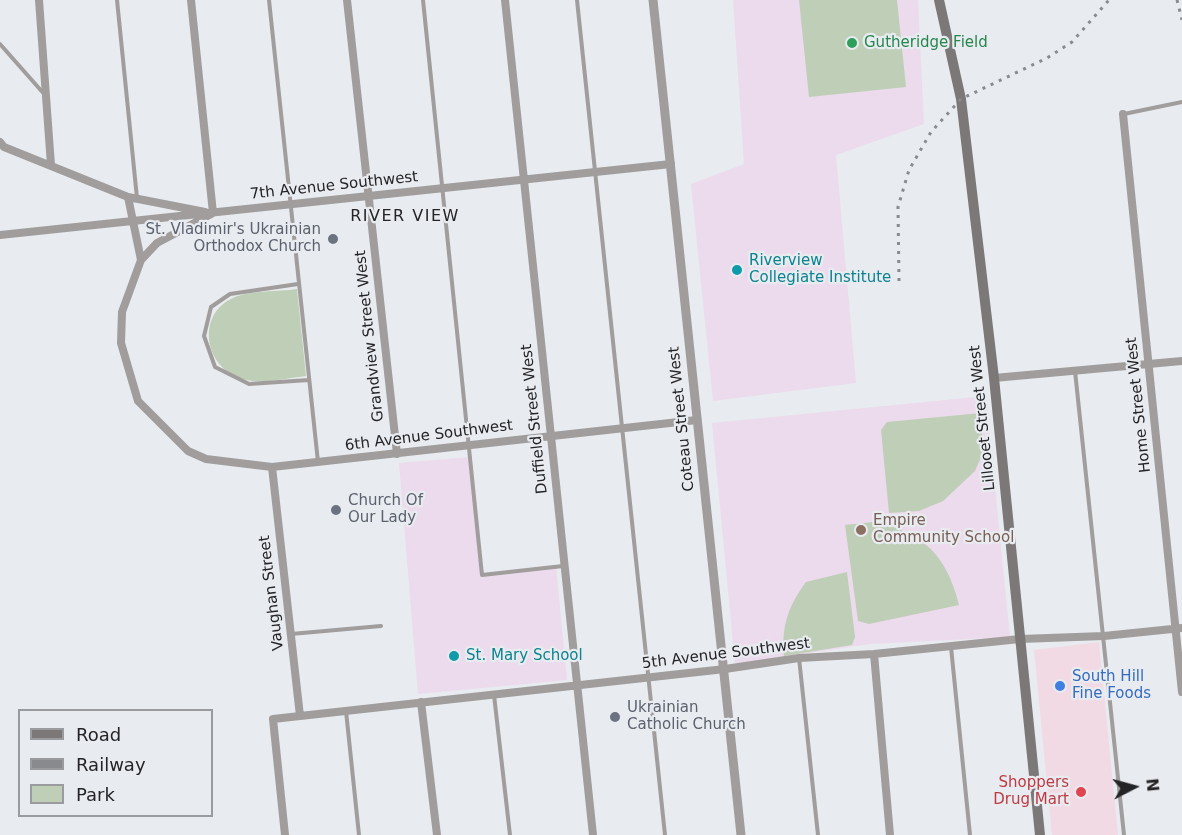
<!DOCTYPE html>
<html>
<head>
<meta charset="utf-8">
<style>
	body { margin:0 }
	#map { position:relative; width:1182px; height:835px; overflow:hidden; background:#e8ebf0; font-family:"DejaVu Sans",sans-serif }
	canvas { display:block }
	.legend { position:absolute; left:18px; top:709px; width:195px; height:108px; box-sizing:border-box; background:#e8ebf0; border:2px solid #9a9b9f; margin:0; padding:8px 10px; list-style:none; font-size:18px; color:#242426 }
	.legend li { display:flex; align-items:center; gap:12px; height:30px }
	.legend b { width:30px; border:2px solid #9a9b9f }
	.north { position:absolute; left:1104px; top:757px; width:60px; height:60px; -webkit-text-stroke:4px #e8ebf0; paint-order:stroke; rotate:84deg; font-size:16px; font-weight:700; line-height:24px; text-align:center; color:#242426 }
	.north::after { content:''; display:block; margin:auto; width:21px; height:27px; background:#242426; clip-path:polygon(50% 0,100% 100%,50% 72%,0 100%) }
</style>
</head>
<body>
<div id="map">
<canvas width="1182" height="835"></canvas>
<ul class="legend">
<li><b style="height:8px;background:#7b7877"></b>Road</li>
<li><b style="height:8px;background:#898a8e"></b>Railway</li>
<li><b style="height:16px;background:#beceb7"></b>Park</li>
</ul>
<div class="north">N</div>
</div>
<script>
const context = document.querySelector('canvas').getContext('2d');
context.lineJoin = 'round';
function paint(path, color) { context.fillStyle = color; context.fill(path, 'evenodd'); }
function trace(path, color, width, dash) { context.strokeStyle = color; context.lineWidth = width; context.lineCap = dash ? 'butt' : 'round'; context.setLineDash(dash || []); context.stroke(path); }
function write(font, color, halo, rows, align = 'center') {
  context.font = font + ' "DejaVu Sans",sans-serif'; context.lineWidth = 4.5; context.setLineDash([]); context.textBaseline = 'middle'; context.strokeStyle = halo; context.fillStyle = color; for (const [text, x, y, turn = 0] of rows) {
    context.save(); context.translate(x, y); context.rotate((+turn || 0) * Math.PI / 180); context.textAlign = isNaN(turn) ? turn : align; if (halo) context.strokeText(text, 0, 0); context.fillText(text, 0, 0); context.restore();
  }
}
const commercial = new Path2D(`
	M1099,642L1118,835H1052L1034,650Z`);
const education = new Path2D(`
	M733,0H918L924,124L836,155L856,383L713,401L691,184L744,164Z
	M986,396L1010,637L870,644L735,664L712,423Z
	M470,457L482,575L556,566L567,680L418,694L399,463Z`);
const green = new Path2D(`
	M799,0H897L906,87L809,97Z
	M297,289L306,376C286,378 262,385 242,379C205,368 195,315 233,298C250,290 277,292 297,289Z
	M981,413L983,452L975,471L943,501L919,511L889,513L881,430L887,422Z
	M873,522C923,531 947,556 959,605L869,624L858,621L845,525Z
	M847,572L855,637L852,645L784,656C781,626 789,605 806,582Z`);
const service = new Path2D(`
	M117,0L137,198
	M269,0L318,462
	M423,0L482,575L563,566
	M577,0L665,835
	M0,44L45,95
	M1124,114L1182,102
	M298,284L230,294L211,307L204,336L215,367L249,384L309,380
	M1075,371L1124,835
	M291,634L381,626
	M951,647L970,835
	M799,658L818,835
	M494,695L510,835
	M346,711L359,835`);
const minor = new Path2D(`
	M39,0L51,165
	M191,0L213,213
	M347,0L397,454
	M505,0L593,835
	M1123,114L1182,692
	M0,142L4,147L128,197L205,212
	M128,197L141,260
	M213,213L157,243L141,260L122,312L121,343L138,401L188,451L206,459L272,467L697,420
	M0,235L671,164
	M994,378L1182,361
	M272,467L300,716
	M874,654L890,835
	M421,702L437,835
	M285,835L273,719L725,669L799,658L874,654L1020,639L1104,636L1182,628`);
const tertiary = new Path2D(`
	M653,0L741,835`);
const secondary = new Path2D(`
	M939,0L961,99L994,378L1040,835`);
const rail = new Path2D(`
	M1177,0L1182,20
	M899,281L898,207L909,170L931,132L961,99L1047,58L1072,42L1109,0`);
const markers = [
	[852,43,6,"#2e9e5b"],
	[333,239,6,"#6b7280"],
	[737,270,6,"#0f9aa8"],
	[336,510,6,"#6b7280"],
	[861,530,6,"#8d6e63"],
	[454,656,6,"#0f9aa8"],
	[1060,686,6,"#3f7fe0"],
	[615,717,6,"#6b7280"],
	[1081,792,6,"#e0444e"]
];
const leisureNames = [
	["Gutheridge Field",864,43]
];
const streetNames = [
	["7th Avenue Southwest",334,186,-6],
	["Grandview Street West",370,336,-96],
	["Home Street West",1139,405,-96],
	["Lillooet Street West",983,418,-96],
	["Duffield Street West",535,419,-96],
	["Coteau Street West",682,419,-96],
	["6th Avenue Southwest",429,436,-7],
	["Vaughan Street",272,593,-97],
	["5th Avenue Southwest",726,654,-7]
];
const worshipNames = [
	["St. Vladimir's Ukrainian",321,230,"right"],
	["Orthodox Church",321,247,"right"],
	["Church Of",348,501],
	["Our Lady",348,518],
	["Ukrainian",627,708],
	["Catholic Church",627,725]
];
const cultureNames = [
	["Riverview",749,261],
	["Collegiate Institute",749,278],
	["St. Mary School",466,656]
];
const educationNames = [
	["Empire",873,521],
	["Community School",873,538]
];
const shopNames = [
	["South Hill",1072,677],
	["Fine Foods",1072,694]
];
const healthNames = [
	["Shoppers",1069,783],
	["Drug Mart",1069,800]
];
const neighbourhoodNames = [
	["RIVER VIEW",405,217]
];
paint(commercial, '#f2dae4');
paint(education, '#ecdbec');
paint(green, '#beceb7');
trace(service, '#a09d9c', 4);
trace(minor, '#a09d9c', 8);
trace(tertiary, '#a09d9c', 9);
trace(secondary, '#7b7877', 10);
trace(rail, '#898a8e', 3, [3, 6]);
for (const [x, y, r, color] of markers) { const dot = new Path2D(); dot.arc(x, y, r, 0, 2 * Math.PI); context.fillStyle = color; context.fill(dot); trace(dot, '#e8ebf0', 2); }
write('15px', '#27864d', '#e8ebf0', leisureNames, 'left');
write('15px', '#242426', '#e8ebf0', streetNames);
write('15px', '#5b616d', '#e8ebf0', worshipNames, 'left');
write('15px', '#0d838f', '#e8ebf0', cultureNames, 'left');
write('15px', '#785e54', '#e8ebf0', educationNames, 'left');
write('15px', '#366cbe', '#e8ebf0', shopNames, 'left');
write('15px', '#be3a42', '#e8ebf0', healthNames, 'right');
context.letterSpacing = '1.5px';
write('16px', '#242426', '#e8ebf0', neighbourhoodNames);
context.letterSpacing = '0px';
</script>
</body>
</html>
